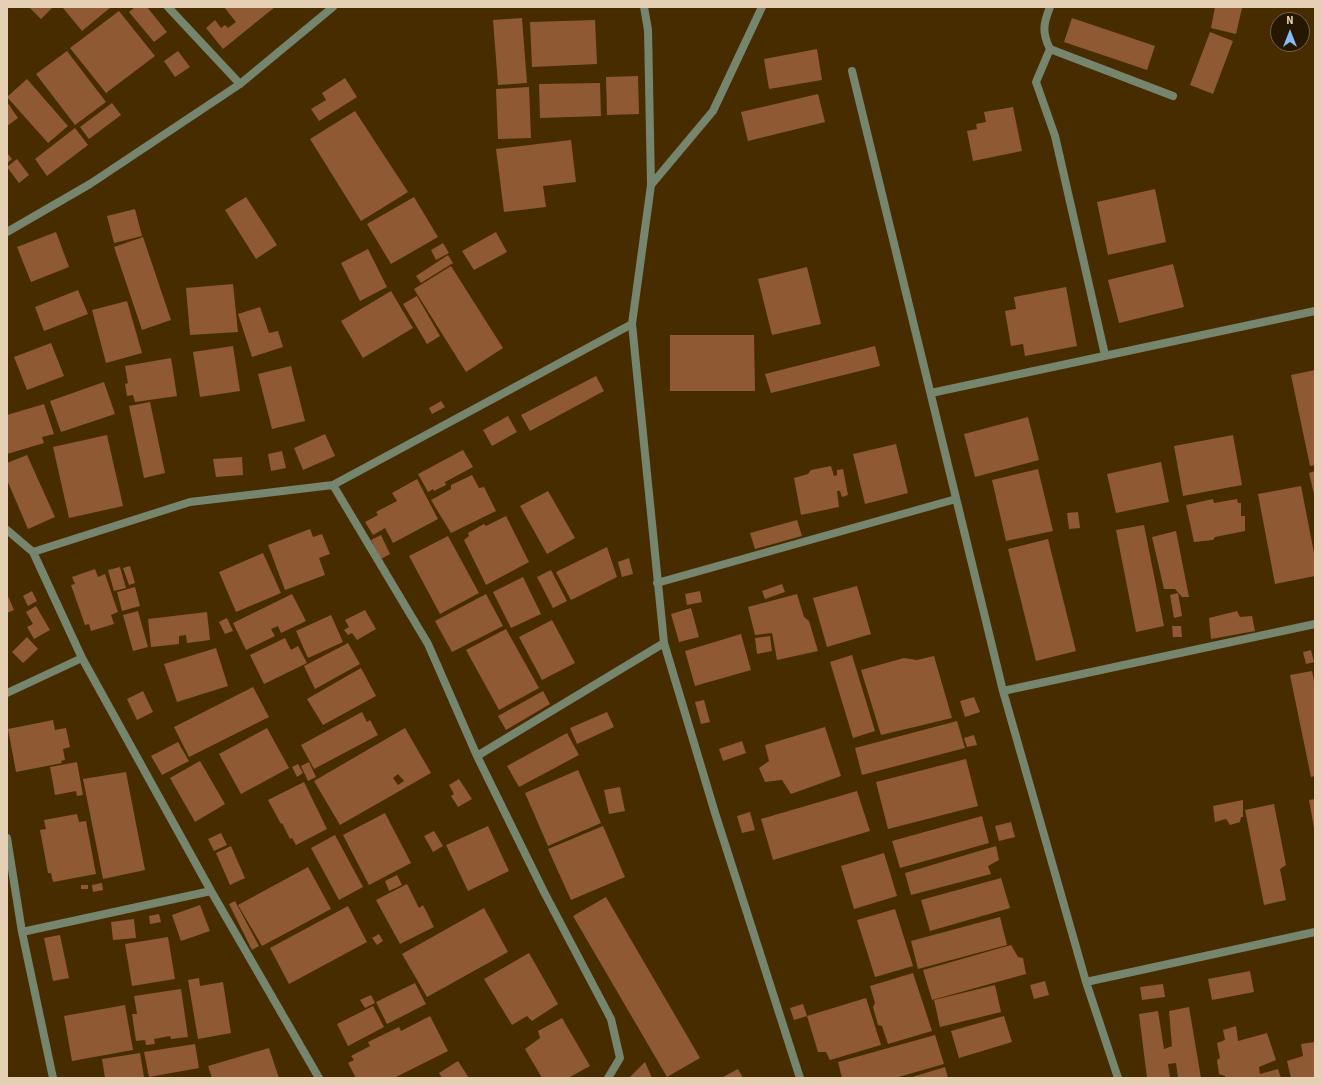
<!DOCTYPE html>
<html>
<head>
<meta charset="utf-8">
<style>
	body { margin:0 }
	#map { position:relative; width:1322px; height:1085px; overflow:hidden; background:#472c00; font-family:"Source Sans 3",sans-serif }
	canvas { display:block }
	.frame { position:absolute; inset:0; border:8px solid #e5d0b5; pointer-events:none }
	.north { position:absolute; left:1270px; top:12px; width:40px; height:40px; box-sizing:border-box; background:#261701; border:1px solid #726149; border-radius:50%; rotate:0deg; font-size:11px; font-weight:700; line-height:16px; text-align:center; color:#e5d0b5 }
	.north::after { content:''; display:block; margin:auto; width:14px; height:18px; background:#87bbfb; clip-path:polygon(50% 0,100% 100%,50% 72%,0 100%) }
</style>
</head>
<body>
<div id="map">
<canvas width="1322" height="1085"></canvas>
<div class="frame"></div>
<div class="north">N</div>
</div>
<script>
const context = document.querySelector('canvas').getContext('2d');
context.lineJoin = 'round';
function paint(path, color) { context.fillStyle = color; context.fill(path, 'evenodd'); }
function trace(path, color, width, dash) { context.strokeStyle = color; context.lineWidth = width; context.lineCap = dash ? 'butt' : 'round'; context.setLineDash(dash || []); context.stroke(path); }
const building = new Path2D(`
	M29,7H53L41,19Z
	M65,7H111L82,31L63,8Z
	M135,7H147L167,32L154,42L129,12Z
	M224,7H275L223,49L206,28L215,20L221,28L225,25L228,28L236,22Z
	M1215,7L1242,8L1236,34L1211,28Z
	M119,11L155,56L106,93L70,48Z
	M522,18L527,83L498,85L493,20Z
	M1072,18L1155,46L1147,70L1064,42Z
	M595,20L597,64L532,67L530,22Z
	M1210,32L1233,41L1213,94L1190,85Z
	M817,49L822,80L769,89L764,59Z
	M67,51L106,102L75,125L36,74Z
	M178,51L190,67L175,77L164,61Z
	M638,76L639,114L607,115L606,77Z
	M345,78L357,97L319,121L311,109L326,100L322,93Z
	M27,79L68,126L48,143L7,97Z
	M600,83L601,116L540,118L539,84Z
	M529,87L531,138L498,139L496,89Z
	M818,94L825,122L748,141L741,112Z
	M7,102L18,118L7,126Z
	M112,103L121,115L89,139L80,127Z
	M1013,107L1022,151L973,161L967,131L977,129L976,124L986,122L984,112Z
	M355,111L408,192L361,221L310,139Z
	M75,128L88,145L47,176L35,159Z
	M571,140L576,182L543,186L546,207L504,212L496,149Z
	M7,153L12,159L7,163Z
	M17,159L29,175L19,183L7,167Z
	M1155,189L1166,242L1108,255L1097,202Z
	M246,197L277,245L256,259L225,210Z
	M414,197L438,237L391,264L367,224Z
	M135,209L142,236L114,243L107,216Z
	M56,232L69,267L31,282L17,247Z
	M496,232L507,252L474,270L462,251Z
	M143,237L171,320L142,330L114,247Z
	M443,243L449,253L436,260L431,250Z
	M368,249L387,287L360,301L341,263Z
	M448,255L453,263L421,283L416,276Z
	M1173,264L1184,307L1119,323L1108,280Z
	M451,266L503,348L466,372L414,289Z
	M807,267L821,324L772,335L758,279Z
	M233,284L238,332L190,335L186,288Z
	M1066,287L1077,346L1025,356L1023,344L1011,346L1005,311L1016,309L1014,297Z
	M78,290L88,314L44,331L35,307Z
	M391,291L413,328L363,358L341,321Z
	M417,296L440,336L427,344L403,304Z
	M127,301L142,353L106,363L92,310Z
	M260,307L269,333L278,331L283,347L252,357L238,314Z
	M670,335H754L755,391H670Z
	M51,343L64,376L27,390L14,357Z
	M233,346L240,391L200,397L193,352Z
	M875,346L880,366L771,393L765,374Z
	M171,358L177,396L135,402L133,395L127,396L125,384L128,383L125,366Z
	M291,366L305,421L272,429L258,374Z
	M1315,370V465L1310,466L1291,375Z
	M596,376L604,391L530,431L521,415Z
	M104,382L115,414L61,432L50,401Z
	M441,401L445,407L432,414L429,408Z
	M150,402L165,473L144,478L129,406Z
	M44,404L54,434L42,437L44,443L7,454V415Z
	M508,416L517,432L492,446L483,430Z
	M1028,417L1039,460L975,477L964,434Z
	M325,434L335,456L303,470L294,448Z
	M107,435L123,506L69,518L53,447Z
	M1233,435L1242,485L1183,496L1174,446Z
	M896,444L908,493L865,504L853,454Z
	M463,450L473,467L445,482L446,485L434,491L433,489L428,492L418,474Z
	M282,451L286,468L271,471L268,454Z
	M27,455L55,517L28,529L7,480V463Z
	M242,457L243,475L216,477L213,459Z
	M1161,462L1169,502L1116,513L1107,474Z
	M831,466L834,476L837,475V470L843,469L848,495L842,497L840,491H837L839,507L801,515L794,478L808,474L811,470Z
	M1038,469L1053,531L1006,541L992,480Z
	M1315,471V494H1314L1309,473Z
	M472,475L479,488L484,487L496,511L451,533L431,500L451,489V485Z
	M417,479L438,519L393,543L385,528L373,535L365,522L378,515L376,512L397,501L392,493Z
	M1301,486L1315,558V576L1275,584L1258,494Z
	M548,491L575,538L547,554L520,506Z
	M1213,499L1214,503L1237,499L1238,503H1241V516H1245V531L1215,537L1213,540L1194,542L1186,505Z
	M1078,512L1080,528L1069,529L1067,513Z
	M506,516L529,562L486,585L464,540L469,536L468,533L484,524L486,526Z
	M797,520L802,536L755,549L750,533Z
	M1144,525L1164,626L1136,632L1116,530Z
	M310,529L313,537L322,534L330,554L319,558L325,575L285,590L268,545Z
	M1176,531L1189,597H1182L1175,589H1164L1152,537Z
	M381,535L390,554L381,559L371,540Z
	M448,536L479,593L440,614L409,556Z
	M1048,539L1076,651L1036,661L1008,549Z
	M607,547L617,577L571,600L556,572Z
	M263,553L281,593L236,612L219,572Z
	M629,558L633,574L622,577L618,562Z
	M130,566L135,583L129,585L123,568Z
	M120,567L126,588L114,591L108,570Z
	M95,569L98,577L105,574L118,612L111,615L114,624L91,631L89,624L85,625L71,585L75,584L72,577Z
	M551,570L567,601L553,608L537,577Z
	M523,577L541,614L511,628L493,592Z
	M782,584L785,592L765,599L762,591Z
	M857,586L871,634L827,647L813,598Z
	M135,587L140,606L122,611L117,592Z
	M32,591L37,601L28,606L23,596Z
	M700,591L702,602L687,605L685,594Z
	M1178,593L1182,616L1174,618L1170,595Z
	M7,594L14,610L7,613Z
	M292,594L306,621L281,633L278,626L271,629L275,636L246,650L233,623Z
	M486,594L503,626L452,652L435,621Z
	M797,594L804,617L809,621L818,651L777,660L772,633L755,635L748,607Z
	M36,606L50,630L34,639L27,627L33,624L26,612Z
	M691,608L699,637L679,642L671,614Z
	M365,610L376,629L357,640L352,633L348,635L344,630L349,627L345,620Z
	M138,611L148,647L133,651L123,615Z
	M1237,611L1240,617L1252,616L1255,631L1211,639L1209,618Z
	M207,612L210,640L187,643L186,635L179,636V644L151,647L148,619Z
	M331,615L343,642L308,658L296,631Z
	M227,618L233,631L225,634L219,622Z
	M552,620L575,663L542,680L519,637Z
	M1172,626H1181L1182,637H1173Z
	M506,629L539,688L499,710L466,650Z
	M741,634L751,670L695,686L685,651Z
	M770,636L772,651L757,654L755,638Z
	M27,637L38,649L23,663L12,652Z
	M285,638L291,650L298,646L307,663L264,684L250,655Z
	M348,643L360,664L315,689L304,666Z
	M216,648L228,686L177,702L164,664Z
	M1311,650L1314,662L1306,664L1303,652Z
	M852,655L875,731L853,738L830,662Z
	M934,656L952,718L881,735L861,670L904,658L917,660Z
	M361,668L376,696L323,725L307,699Z
	M1312,671L1315,685V776L1311,777L1290,675Z
	M253,687L269,717L189,757L174,727Z
	M143,691L153,712L137,720L127,699Z
	M543,691L550,704L506,730L498,716Z
	M974,697L980,712L965,717L960,701Z
	M704,700L710,722L701,724L695,702Z
	M362,712L367,722L370,720L378,735L314,769L301,745Z
	M607,712L614,727L577,744L570,728Z
	M53,720L55,730L66,728L70,747L63,749L65,760L61,761L62,763L16,772L8,729Z
	M957,721L965,748L862,775L855,748Z
	M825,727L841,776L791,794L782,780L765,782L759,768L769,761L765,745Z
	M267,728L289,768L241,794L219,754Z
	M405,728L431,773L340,825L314,781ZM398,774L404,781L398,785L393,778Z
	M567,733L579,755L519,787L507,766Z
	M974,735L977,745L967,747L964,738Z
	M742,741L746,753L723,761L719,749Z
	M178,742L189,761L162,775L151,756Z
	M966,759L978,806L888,829L876,782Z
	M200,761L225,804L195,822L170,778Z
	M77,762L83,795L77,796L76,791L55,795L50,767Z
	M309,762L316,777L308,781L301,766Z
	M298,764L303,773L297,777L292,767Z
	M578,770L601,823L548,846L525,793Z
	M126,772L145,870L103,879L83,779Z
	M459,779L472,799L458,807L451,796L454,794L449,785Z
	M304,782L327,829L296,845L292,838L290,839L282,823L281,824L268,800Z
	M620,787L625,811L609,814L604,790Z
	M857,791L870,831L773,860L761,819Z
	M1315,799V828H1314L1309,800Z
	M1243,800V817H1241L1240,822L1230,825L1226,819L1215,822L1213,806Z
	M1274,804L1286,865L1280,869L1286,900L1264,905L1245,810Z
	M750,812L755,830L742,833L737,816Z
	M385,813L411,863L369,885L343,835Z
	M77,814L79,822L86,821L96,874L53,882L51,873H48L40,830L46,829L44,820Z
	M982,816L989,843L900,868L892,841Z
	M1011,822L1015,837L999,841L995,826Z
	M488,826L509,871L468,891L446,845Z
	M603,826L625,877L571,900L548,849Z
	M434,831L443,846L433,852L424,836Z
	M221,833L227,845L214,851L208,839Z
	M335,835L363,887L339,900L311,848Z
	M231,846L245,878L230,885L216,853Z
	M996,846L999,860L988,866L991,874L911,895L905,873Z
	M884,853L897,896L854,909L841,866Z
	M308,867L331,909L262,946L238,905Z
	M397,875L402,885L389,891L385,881Z
	M1001,878L1010,908L930,931L921,900Z
	M102,883L103,890L93,892L92,885Z
	M407,884L419,908L423,905L434,927L400,944L376,900Z
	M81,885H88V889H81Z
	M606,897L700,1058L667,1077L573,916Z
	M235,901L259,946L252,950L229,904Z
	M200,905L210,931L181,941L172,915Z
	M348,906L367,942L289,984L270,948Z
	M484,908L508,952L427,997L402,954Z
	M895,909L913,966L875,977L857,920Z
	M159,914L161,922L150,924L149,916Z
	M1000,917L1007,945L918,969L911,941Z
	M134,919L136,938L113,940L111,922Z
	M379,934L383,941L377,945L372,938Z
	M60,935L69,978L53,981L44,938Z
	M168,937L175,979L132,986L125,944Z
	M1011,945L1018,957L1023,958L1026,974L932,1000L923,970Z
	M529,953L558,1004L532,1021L527,1016L512,1025L484,979Z
	M1250,971L1254,992L1212,1000L1208,979Z
	M913,973L932,1031L888,1044L882,1026L878,1025L873,1007L875,1003L870,986Z
	M199,978L200,986L223,982L231,1033L198,1039L188,980Z
	M1045,981L1049,995L1034,999L1030,985Z
	M415,983L426,1004L387,1024L376,1002Z
	M1163,984L1165,997L1142,1000L1140,987Z
	M995,985L1001,1012L940,1027L934,1000Z
	M181,989L188,1037L171,1039L170,1036L154,1039L155,1044L146,1045L145,1040L136,1041L132,1014H137L134,996Z
	M371,995L375,1003L365,1008L360,1000Z
	M866,998L881,1045L830,1060L826,1052H818L807,1016Z
	M803,1004L807,1016L794,1020L790,1008Z
	M125,1005L133,1050L72,1061L64,1016Z
	M373,1006L384,1027L348,1046L337,1024Z
	M1189,1007L1201,1078H1178L1176,1063L1168,1064L1170,1078H1147L1139,1014L1158,1011L1164,1049L1172,1046L1169,1011Z
	M430,1016L448,1051L394,1078H356L348,1063L354,1060L351,1056L370,1046L368,1042L399,1027L401,1031Z
	M1004,1016L1012,1042L959,1058L951,1031Z
	M562,1018L590,1066L568,1078H542L525,1049L540,1038L538,1031Z
	M1236,1026L1238,1041L1267,1033L1276,1060L1259,1067L1260,1074L1278,1069L1281,1078H1225V1076L1219,1074L1217,1060L1220,1058L1217,1043L1225,1040L1223,1030Z
	M935,1035L944,1064L895,1078H842L838,1062Z
	M1315,1042V1078H1291L1287,1061L1303,1056L1301,1044Z
	M195,1044L199,1068L149,1077L144,1052Z
	M269,1048L279,1078H212L208,1066Z
	M140,1053L144,1077L105,1078L102,1059Z
	M458,1061L469,1078H442L439,1073Z
	M645,1062L652,1078H629Z
	M945,1067L948,1078H909Z
	M738,1069L743,1078H721Z`);
const minor = new Path2D(`
	M168,7L240,84
	M644,7L648,30L651,185L632,324L664,643L715,813L800,1078
	M1050,7C1043,24 1042,33 1050,49L1173,96
	M1050,49L1036,82L1055,136L1105,355
	M852,71L1003,691L1086,982L1118,1078
	M651,185L713,111L762,7
	M7,232L90,184L240,84L333,7
	M931,393L1315,311
	M333,485L428,644L477,756L544,892L611,1019L620,1058L608,1078
	M7,530L33,552L82,658L211,891L319,1078
	M33,552L190,502L333,485L632,324
	M657,583L956,499
	M1003,691L1315,624
	M7,693L82,658
	M477,756L664,643
	M7,838L22,932L53,1078
	M22,932L211,891
	M1086,982L1315,932`);
paint(building, '#8f5934');
trace(minor, '#76856e', 8);
</script>
</body>
</html>
